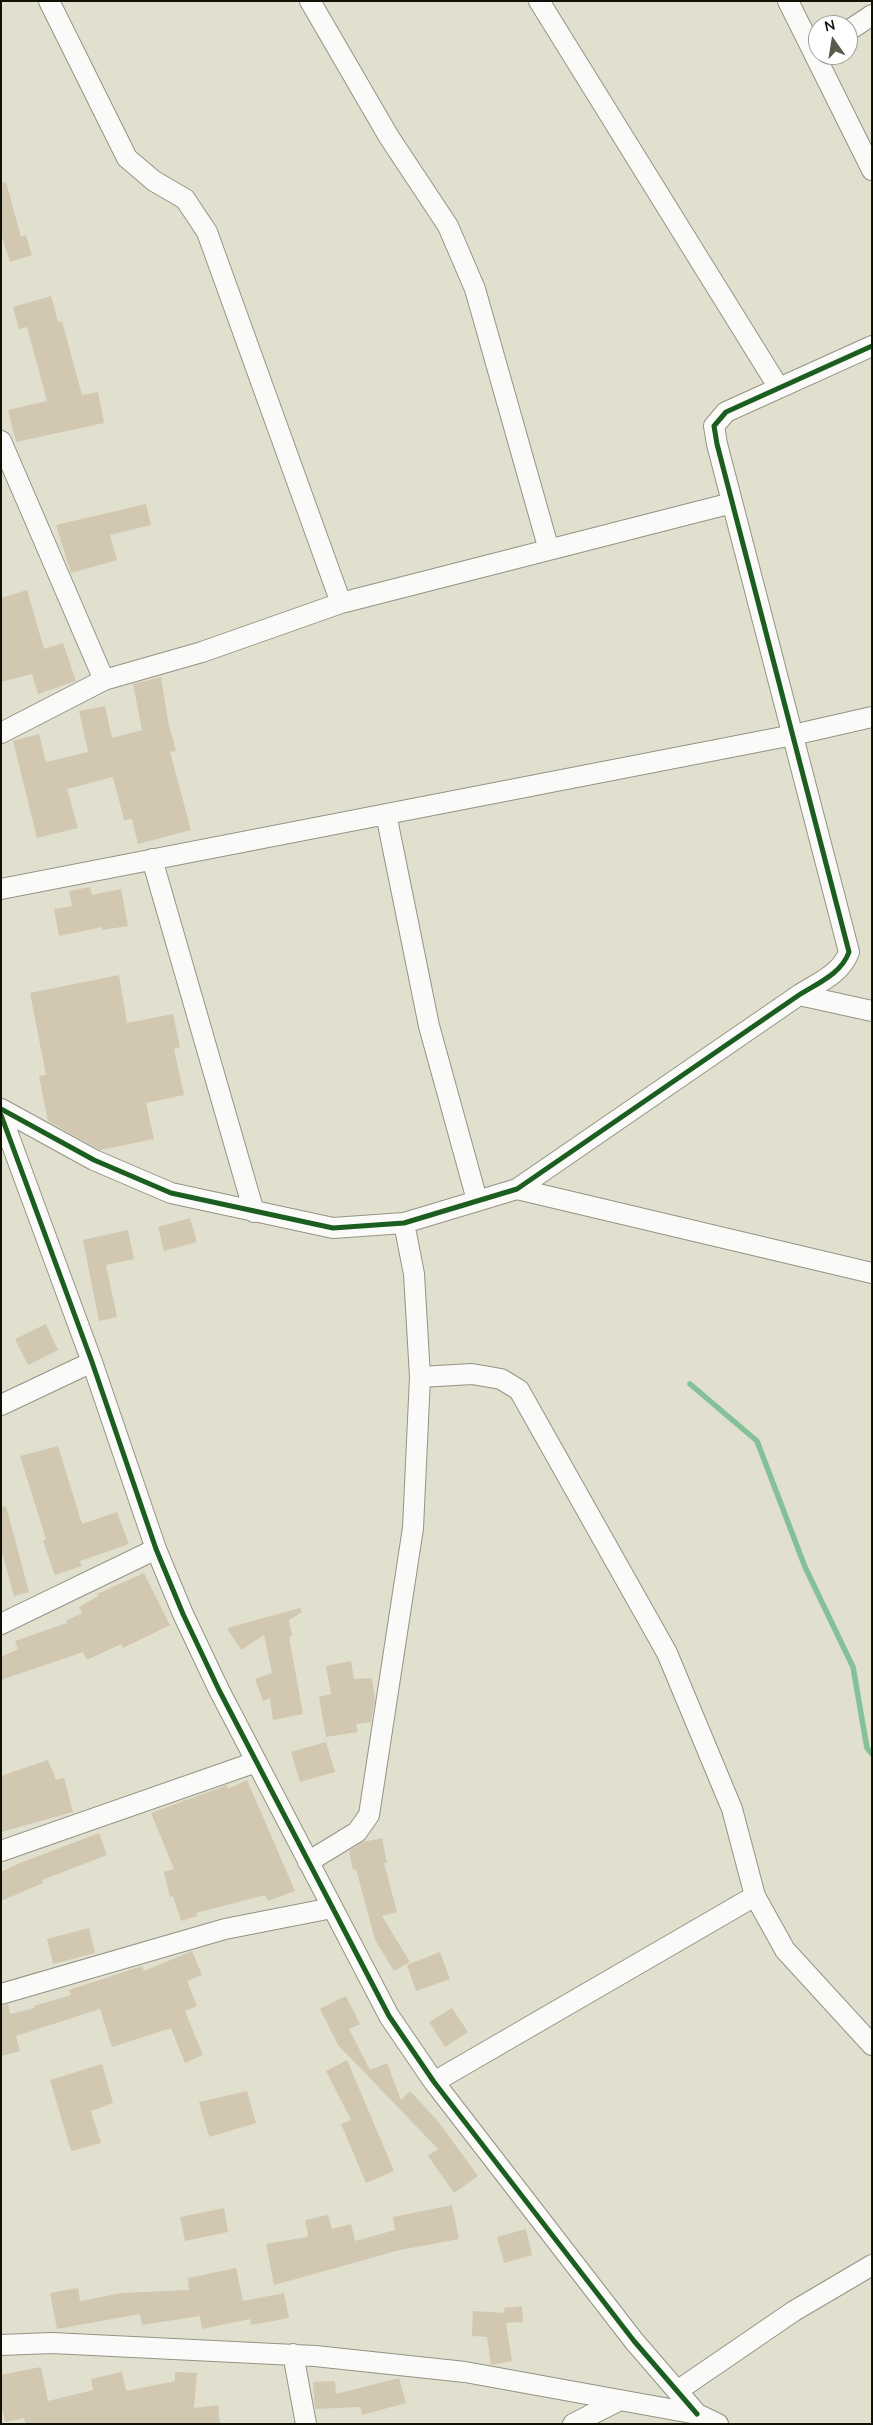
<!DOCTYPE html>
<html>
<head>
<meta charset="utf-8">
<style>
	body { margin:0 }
	#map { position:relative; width:873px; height:2425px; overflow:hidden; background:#e1e0ce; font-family:"Nunito Sans",sans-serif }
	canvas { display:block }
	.frame { position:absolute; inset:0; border:2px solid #111005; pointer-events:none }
	.north { position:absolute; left:808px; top:15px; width:50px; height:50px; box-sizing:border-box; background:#fff; border:1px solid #a09f9b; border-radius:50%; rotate:347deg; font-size:14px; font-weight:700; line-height:20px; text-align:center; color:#111005 }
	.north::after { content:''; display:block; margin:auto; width:18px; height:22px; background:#5a594b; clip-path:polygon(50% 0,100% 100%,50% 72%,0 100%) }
</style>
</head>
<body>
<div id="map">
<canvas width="873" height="2425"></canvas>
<div class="frame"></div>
<div class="north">N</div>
</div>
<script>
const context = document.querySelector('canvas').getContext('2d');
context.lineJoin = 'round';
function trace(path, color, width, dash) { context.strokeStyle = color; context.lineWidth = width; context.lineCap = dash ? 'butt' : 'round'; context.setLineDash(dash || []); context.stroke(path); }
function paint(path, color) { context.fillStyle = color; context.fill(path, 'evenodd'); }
const stream = new Path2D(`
	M690,1384L757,1441L805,1567L853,1667L867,1748L872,1754`);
const building = new Path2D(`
	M6,182L21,237L26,235L32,255L10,262L1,234V183Z
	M51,296L58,322L62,321L82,395L98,392L104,423L16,442L8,410L47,401L27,327L19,329L13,307Z
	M146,504L151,525L110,535L117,560L71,573L56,525Z
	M27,590L44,649L63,643L76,681L38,694L32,674L1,682V598Z
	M161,677L168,721L176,751L170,752L191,830L138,844L132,819L124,820L113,777L67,789L78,828L37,838L13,741L39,734L46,762L88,752L79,711L105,706L112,738L142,730L133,684Z
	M90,887L92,895L121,889L128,926L102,930V927L59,936L54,909L72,906L69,891Z
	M119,975L127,1023L173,1014L180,1047L174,1049L184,1095L146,1103L154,1139L100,1150L48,1121L39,1076L46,1075L30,993Z
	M190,1218L197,1242L164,1251L158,1227Z
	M128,1230L134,1259L106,1265L117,1317L99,1321L83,1240Z
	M46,1324L58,1350L28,1365L15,1339Z
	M58,1446L82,1524L117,1512L129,1544L80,1561L82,1566L55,1575L43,1541L46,1539L20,1456Z
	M6,1506L29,1592L14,1596L1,1549V1507Z
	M144,1573L170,1625L123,1648L121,1644L87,1660L83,1652L1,1680V1657L18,1649L15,1641L67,1623L66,1621L82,1613L79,1607L98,1596L97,1594Z
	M300,1608L302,1612L289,1620L292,1636L289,1637L303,1714L273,1720L270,1698L263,1701L255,1679L272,1673L264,1635L241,1650L227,1628Z
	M351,1661L354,1679L372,1678L375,1700L371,1722L356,1724L358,1732L326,1737L319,1697L331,1694L326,1666Z
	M326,1742L335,1772L300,1782L291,1752Z
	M48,1760L56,1780L64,1778L73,1812L1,1832V1776Z
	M247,1780L295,1891L268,1901L265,1895L196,1913L197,1916L181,1921L173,1896L170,1897L164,1872L174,1869L151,1813L227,1785L228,1789Z
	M99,1833L107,1855L42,1880L43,1883L1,1901V1872L20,1863Z
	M382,1838L387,1863H384L397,1912L382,1916L410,1962L394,1971L375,1940L356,1869L353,1870L349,1851L363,1842Z
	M89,1928L95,1953L53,1964L47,1939Z
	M192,1951L202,1975L187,1981L197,2006L185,2011L203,2055L185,2063L171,2028L112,2047L100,2009L16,2036L20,2051L1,2056V2006L8,2004L10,2014L35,2008L34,2006L71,1995L69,1990L142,1966L144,1971Z
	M440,1952L450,1979L416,1991L407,1965Z
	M346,1996L360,2024L349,2029L370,2070L387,2063L401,2100L410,2091L437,2120L478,2176L454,2193L428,2156L438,2149L338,2045L320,2009Z
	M452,2008L468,2032L445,2047L429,2022Z
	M347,2060L394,2171L366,2183L341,2124L351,2120L326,2071Z
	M102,2064L113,2103L91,2111L101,2143L71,2151L50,2080Z
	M247,2091L256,2123L209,2137L199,2102Z
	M452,2205L459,2239L400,2250L274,2285L266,2244L307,2237L308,2235L305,2220L328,2215L332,2229L351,2224L355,2241L395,2230L393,2217Z
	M224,2208L228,2232L185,2241L180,2217Z
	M526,2229L532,2255L504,2263L497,2237Z
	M236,2268L243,2301L284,2293L289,2318L251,2325L250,2319L202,2329L200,2316L142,2325L140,2314L57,2329L50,2293L78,2288L80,2301L122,2293L189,2290L188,2278Z
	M522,2306L523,2322L506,2323L512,2361L491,2365L487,2337L472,2336L473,2311L505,2313L504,2308Z
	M41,2367L48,2401L93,2390L91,2379L122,2372L126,2391L175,2381V2372L197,2373L194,2408L218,2405L220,2424H26L24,2418L5,2422L1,2404V2375Z
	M399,2378L406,2403L362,2415L360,2407L315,2409L313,2382L335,2381L336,2394Z`);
const minor = new Path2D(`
	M49,1L127,158L154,181L185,199L207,232L341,603
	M310,1L389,137L448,226L475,289L549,550
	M539,1L779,388
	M788,1L872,170
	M848,31L872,15
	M1,441L104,680
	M1,733L104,680L202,652L341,603L732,503
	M386,814L429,1026L477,1200
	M152,859L254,1212
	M1,889L793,735L872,717
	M799,995L872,1011
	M1,1109L94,1160L171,1193L333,1228L404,1223L517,1189L799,995C818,983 841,974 849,952L717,444L714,426L726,412L872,346
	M1,1115L92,1362L156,1549L183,1614L219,1690L389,2016L434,2082L634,2341L697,2414
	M517,1189L872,1273
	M420,1377L472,1374L501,1379L519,1390L667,1653L732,1809L755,1896L785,1950L872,2045
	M1,1405L92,1362
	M1,1624L156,1549
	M1,1851L256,1762
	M308,1862L357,1832L369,1815L413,1528L420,1377L414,1274L404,1223
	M1,1994L225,1929L332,1908
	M434,2082L755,1896
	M1,2345L52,2343L315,2356L465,2372L697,2414L718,2424
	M293,2354L306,2424
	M677,2391L794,2311L872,2265
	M573,2424L620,2400`);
const cycleway = new Path2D(`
	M1,1109L94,1160L171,1193L333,1228L404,1223L517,1189L799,995C818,983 841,974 849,952L717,444L714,426L726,412L872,346
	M1,1115L92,1362L156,1549L183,1614L219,1690L389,2016L434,2082L634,2341L697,2414`);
trace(stream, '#84c098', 5.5);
paint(building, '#d2c7b1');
trace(minor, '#949385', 22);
trace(minor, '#fafaf8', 20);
trace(cycleway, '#1b5e20', 5);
</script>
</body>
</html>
